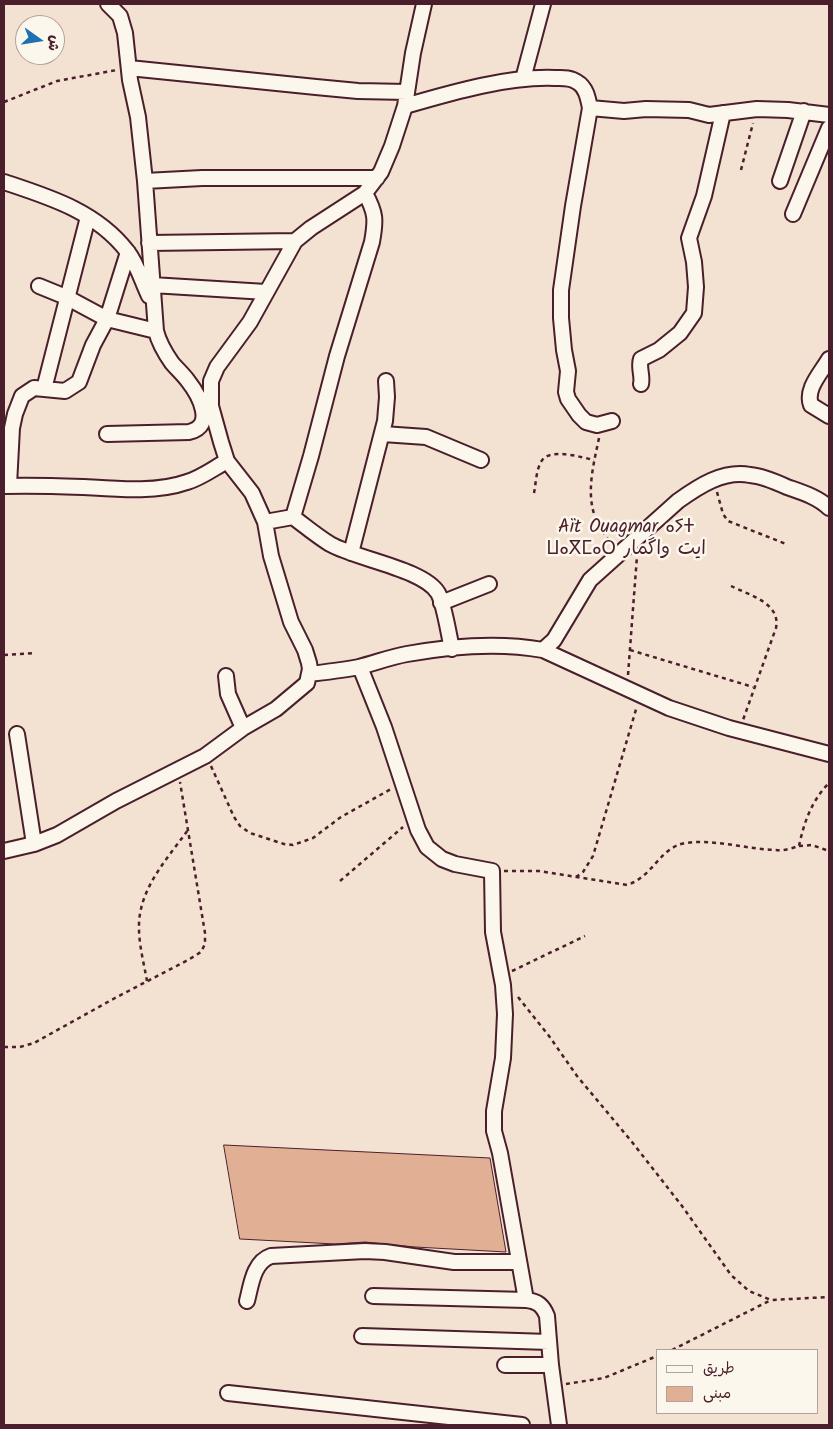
<!DOCTYPE html>
<html>
<head>
<meta charset="utf-8">
<style>
	body { margin:0 }
	#map { position:relative; width:833px; height:1429px; overflow:hidden; background:#f3e1d2; font-family:Kalam,"Playpen Sans Arabic",sans-serif }
	canvas { display:block }
	.frame { position:absolute; inset:0; border:5px solid #4a1f2b; pointer-events:none }
	.legend { position:absolute; left:656px; top:1349px; width:162px; height:65px; box-sizing:border-box; background:#fbf7ec; border:1px solid #b4a19f; margin:0; padding:6px 9px; list-style:none; font-size:15px; color:#4a1f2b }
	.legend li { display:flex; align-items:center; gap:10px; height:25px }
	.legend b { width:25px; border:1px solid #b4a19f }
	.north { position:absolute; left:15px; top:15px; width:50px; height:50px; box-sizing:border-box; background:#fbf7ec; border:1px solid #b4a19f; border-radius:50%; rotate:103deg; font-size:14px; font-weight:700; line-height:20px; text-align:center; color:#4a1f2b }
	.north::after { content:''; display:block; margin:auto; width:18px; height:22px; background:#1f6fb2; clip-path:polygon(50% 0,100% 100%,50% 72%,0 100%) }
</style>
</head>
<body>
<div id="map">
<canvas width="833" height="1429"></canvas>
<div class="frame"></div>
<ul class="legend">
<li><b style="height:6px;background:#fbf7ec"></b>طريق</li>
<li><b style="height:14px;background:#e1af94"></b>مبنى</li>
</ul>
<div class="north">ش</div>
</div>
<script>
const context = document.querySelector('canvas').getContext('2d');
context.lineJoin = 'round';
function paint(path, color) { context.fillStyle = color; context.fill(path, 'evenodd'); }
function trace(path, color, width, dash) { context.strokeStyle = color; context.lineWidth = width; context.lineCap = dash ? 'butt' : 'round'; context.setLineDash(dash || []); context.stroke(path); }
function write(font, color, halo, rows, align = 'center') {
  context.font = font + ' Kalam,"Playpen Sans Arabic","Noto Sans Tifinagh",sans-serif'; context.lineWidth = 5; context.setLineDash([]); context.textBaseline = 'middle'; context.strokeStyle = halo; context.fillStyle = color; for (const [text, x, y, turn = 0] of rows) {
    context.save(); context.translate(x, y); context.rotate((+turn || 0) * Math.PI / 180); context.textAlign = isNaN(turn) ? turn : align; if (halo) context.strokeText(text, 0, 0); context.fillText(text, 0, 0); context.restore();
  }
}
const building = new Path2D(`
	M224,1145L490,1158L506,1252L415,1247L365,1242L335,1244L240,1239Z`);
const path = new Path2D(`
	M4,102L57,81L117,70
	M741,170L753,123
	M599,438C591,476 581,512 612,543
	M717,492L723,514L728,521L786,544
	M534,493C536,483 536,471 541,462C549,447 580,457 594,460
	M731,586C749,595 781,603 776,628L743,720
	M630,650L753,687
	M4,655L35,653
	M628,675L637,556
	M211,766L234,817L240,826L250,833L284,844L293,845L313,838L341,817L391,789
	M799,846L812,845L829,851
	M504,871H539L627,885C654,876 659,848 685,843C715,839 746,849 776,850C784,851 792,848 799,846C804,822 812,800 829,783
	M576,877L583,872L593,856L637,706
	M340,881L403,827
	M512,971L585,936
	M147,981C144,964 139,945 139,928C138,890 167,859 188,830
	M518,997L549,1036L577,1076L632,1142L682,1206L731,1275L749,1291L771,1300L829,1297
	M4,1047H20L34,1043L115,998L188,960L201,952L205,944V933L180,782
	M672,1350L771,1300
	M566,1384L604,1378L657,1356`);
const minor = new Path2D(`
	M129,68L316,87L358,91L407,92
	M523,79L543,4
	M405,106C450,93 507,76 555,78C562,78 570,77 577,82C586,87 588,98 590,108L573,206L561,290V318L564,350L568,371L566,392L568,399L579,415L586,422L597,425L612,421
	M590,108L624,111L646,109L689,110L709,115L757,109L788,110L829,115
	M145,181L202,178H377
	M780,181L804,111
	M4,182C49,197 96,211 127,251C137,263 142,282 149,296
	M793,214L829,128
	M149,243L295,241
	M152,285L266,292
	M39,286L66,297L107,319L156,331
	M829,359C821,373 805,389 811,405L829,416
	M641,384C643,376 638,367 641,359L659,350L680,333L694,313L696,287L694,262L689,238L704,196L723,113
	M44,389L88,217
	M107,434L189,432C216,426 199,395 188,381C183,374 177,369 172,363C165,353 159,343 156,331L145,181L138,117L130,80L125,33L120,16L108,4
	M383,434L426,437L481,460
	M9,485L12,428L15,414L22,396L34,388L65,391L79,382L93,345L107,319L128,252
	M4,486C31,485 57,486 84,487C116,489 156,493 187,482C201,478 214,468 227,461
	M293,517L311,456L337,356L372,242C376,220 376,213 365,193
	M265,522L293,517C305,526 317,536 330,544C356,559 424,569 438,593C444,603 449,636 452,649
	M351,553L385,421L387,397L386,381
	M441,603L489,584
	M543,650L669,708L729,728L829,754
	M360,667L384,727L418,830L427,847L442,859L455,864L492,871L493,932L503,985L505,1014L503,1058L494,1111V1131L500,1153L526,1300C538,1301 543,1306 547,1316L551,1365L559,1425
	M310,674C326,672 343,670 359,667C375,663 390,657 407,654C451,646 499,642 543,650L554,640L590,580L678,501C699,486 723,470 750,475C762,476 776,482 787,487C801,492 818,497 829,508
	M226,676L228,694L243,728
	M17,734L34,844
	M4,851L34,844L57,835L116,801L205,756L243,728L276,709L307,683L310,669L309,663L305,650L291,622L271,556L265,522L252,493L227,461L221,442L211,406V381L217,367L250,322L295,241L311,228L365,193L381,172L392,146L405,106L413,53L424,4
	M373,1296L526,1300
	M247,1301C251,1286 253,1262 271,1256L365,1251L385,1252L454,1262H518
	M362,1336L549,1342
	M505,1365H551
	M228,1393L522,1425`);
const quarterNames = [
	["Aït Ouagmar ⴰⵢⵜ",626,529],
	["ⵡⴰⴳⵎⴰⵔ ايت واگمار",626,551]
];
paint(building, '#e1af94');
trace(building, '#4a1f2b', 1);
trace(minor, '#4a1f2b', 18);
trace(path, '#4a1f2b', 2.5, [4, 4]);
trace(minor, '#fbf7ec', 14);
write('19px', '#4a1f2b', '#fbf7ec', quarterNames);
</script>
</body>
</html>
